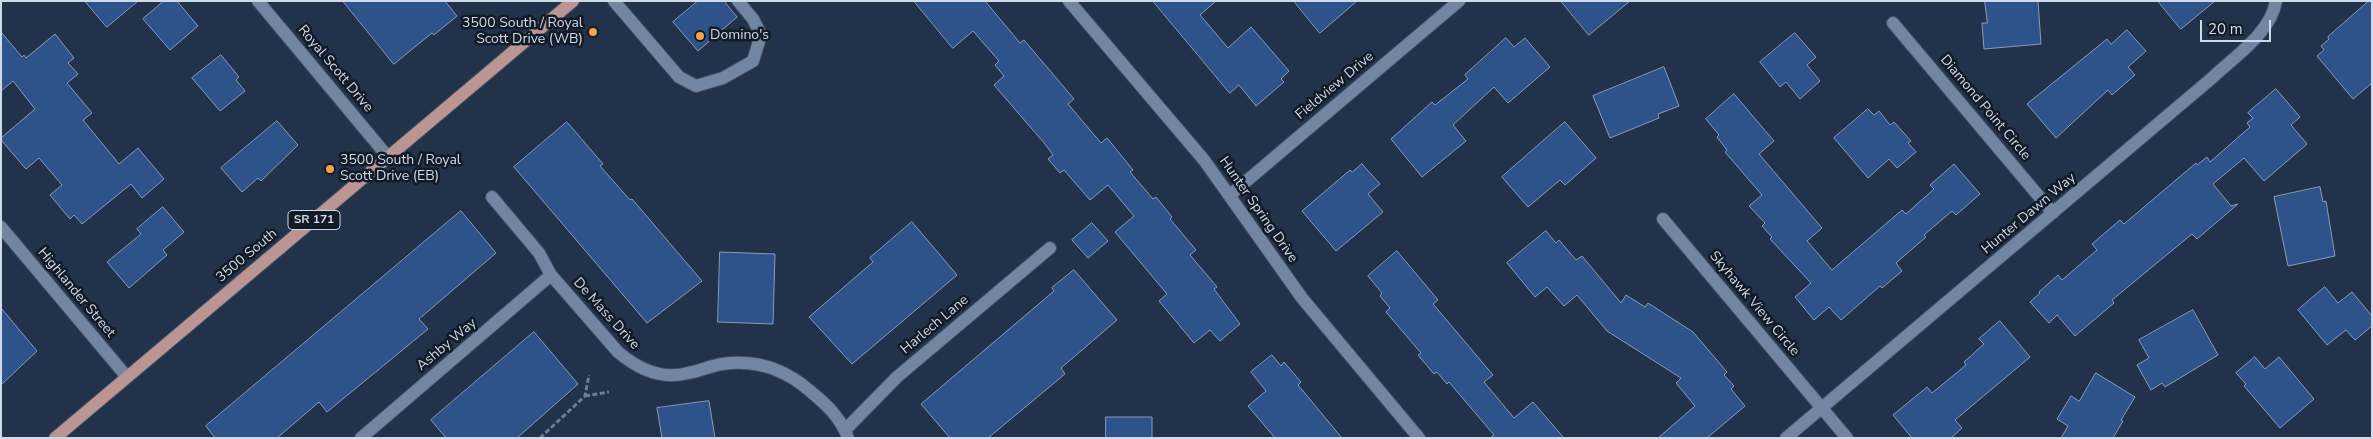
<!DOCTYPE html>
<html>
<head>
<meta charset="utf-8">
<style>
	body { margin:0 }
	#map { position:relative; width:2373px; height:439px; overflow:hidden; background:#22324a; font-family:"Nunito Sans",sans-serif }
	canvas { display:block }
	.frame { position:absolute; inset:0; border:2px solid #cfdae9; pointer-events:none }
	.scale { position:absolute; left:2200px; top:20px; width:71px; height:22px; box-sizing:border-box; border:2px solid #cfdae9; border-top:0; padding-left:6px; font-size:15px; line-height:18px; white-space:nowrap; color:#cfdae9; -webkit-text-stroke:4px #121a25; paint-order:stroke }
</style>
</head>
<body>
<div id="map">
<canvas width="2373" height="439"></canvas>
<div class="frame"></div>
<div class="scale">20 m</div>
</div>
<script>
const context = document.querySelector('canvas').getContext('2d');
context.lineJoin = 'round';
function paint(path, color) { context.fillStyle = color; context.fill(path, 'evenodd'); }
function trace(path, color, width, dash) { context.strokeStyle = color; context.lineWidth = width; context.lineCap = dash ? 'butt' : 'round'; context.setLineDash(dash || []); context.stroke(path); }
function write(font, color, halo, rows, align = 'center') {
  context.font = font + ' "Nunito Sans",sans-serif'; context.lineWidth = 5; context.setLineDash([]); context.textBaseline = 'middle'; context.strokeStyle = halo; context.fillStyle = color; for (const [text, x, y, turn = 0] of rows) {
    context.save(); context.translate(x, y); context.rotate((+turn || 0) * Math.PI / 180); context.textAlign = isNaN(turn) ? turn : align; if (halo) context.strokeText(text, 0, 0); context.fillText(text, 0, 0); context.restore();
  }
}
const building = new Path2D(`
	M85,1H138L107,27Z
	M164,1H177L198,26L170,50L143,19Z
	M343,1H445L457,16L434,35L432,33L394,64Z
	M698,1H724L737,17L698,51L673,22Z
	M914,1H985L1020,43L1024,40L1074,99L1068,104L1101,143L1107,138L1133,170L1130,172L1153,199L1156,197L1172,217L1170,219L1196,250L1190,255L1217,287L1214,289L1240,324L1220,341L1210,330L1194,343L1159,301L1167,294L1115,232L1134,216L1108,185L1090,200L1064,170L1060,173L1048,159L1053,155L1045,144L994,85L1004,76L995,65L999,61L973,31L953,48Z
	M1153,1H1216L1200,15L1228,48L1251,27L1289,71L1281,79L1284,82L1256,106L1239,85L1230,93Z
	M1294,1H1357L1320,33Z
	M1561,1H1630L1589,35Z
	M1985,1H2038L2041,44L1984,49L1982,23H1987Z
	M2158,1H2215L2181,29Z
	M2369,1H2372V83L2353,99L2317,56L2324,50L2321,46L2329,39L2328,37Z
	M2127,30L2146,51L2128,67L2135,75L2112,95L2108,90L2056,138L2027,104L2107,39L2111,44Z
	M1,32L22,57L24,55L26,58L55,34L74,58L68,63L78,74L67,83L92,113L83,120L119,164L138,148L164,179L142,198L131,184L82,224L74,215L70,219L50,195L62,185L39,158L26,169L1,140V138L35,109L13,81L1,91Z
	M1795,33L1816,57L1807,65L1820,81L1800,99L1786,82L1780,87L1760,62Z
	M1506,38L1514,47L1525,38L1550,67L1508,103L1494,87L1453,125L1466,141L1422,177L1391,139L1432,102L1435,105L1468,79L1465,75Z
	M221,55L239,77L236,80L245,91L220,111L192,78Z
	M1664,67L1679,106L1658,114L1659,118L1610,138L1593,96Z
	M2276,89L2300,117L2291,125L2307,144L2264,181L2244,158L2213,184L2231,206L2238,204L2197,239L2192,234L2112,300L2114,303L2075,336L2057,315L2049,323L2030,302L2040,293L2039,292L2058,275L2062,280L2097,250L2092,244L2120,220L2124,224L2196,163L2197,165L2207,157L2210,162L2250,127L2247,123L2253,118L2248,113Z
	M1734,94L1774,141L1759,154L1822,228L1807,241L1832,270L1902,210L1906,214L1934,189L1930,185L1954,164L1980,194L1956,215L1952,211L1924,235L1926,237L1896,263L1902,271L1882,288L1880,286L1841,320L1829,307L1814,320L1795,297L1811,283L1770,239L1772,237L1762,226L1765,223L1749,206L1762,195L1725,152L1727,150L1717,137L1719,135L1706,119Z
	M1868,109L1874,115L1879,111L1890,125L1894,122L1911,141L1908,143L1916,152L1897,168L1889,159L1868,178L1834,138Z
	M277,121L298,145L261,181L258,178L242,192L221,168Z
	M567,122L603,164L600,166L630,200L632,199L702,281L647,323L514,167Z
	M1565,122L1596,158L1565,185L1560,180L1528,207L1502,177Z
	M1362,164L1380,184L1368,194L1383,212L1336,251L1302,211L1350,170L1352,172Z
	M2320,187L2323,202L2326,201L2335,256L2288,266L2274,197Z
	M163,207L184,232L163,250L167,255L129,288L107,262L141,234L137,229Z
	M461,211L496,253L419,319L428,329L327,412L319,402L277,438H215L206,426Z
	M912,222L957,275L852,364L809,317L873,262L870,258Z
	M1092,223L1108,241L1088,258L1072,240Z
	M1546,231L1556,243L1559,240L1576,260L1582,256L1621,303L1626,295L1645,307L1648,303L1693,332L1727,372L1724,375L1734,386L1731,389L1745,406L1707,438H1658L1695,406L1676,383L1681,378L1607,331L1577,295L1564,306L1547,287L1535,297L1507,263Z
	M1397,251L1438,300L1433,304L1493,375L1484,382L1514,418L1533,402L1564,438H1490L1494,435L1449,382L1447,384L1437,372L1434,374L1418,355L1421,353L1386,312L1390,308L1380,296L1382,293L1368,276Z
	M720,252L775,254L773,324L718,322Z
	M1074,270L1117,320L1061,368L1065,374L988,438H950L921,404L1054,291L1052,288Z
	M2325,287L2338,303L2352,292L2372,316V326L2355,340L2346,330L2327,345L2298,310Z
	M1,308L37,351L1,385Z
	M2193,310L2218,355L2165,387L2162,383L2151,390L2137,365L2149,358L2139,340Z
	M2000,321L2030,357L1955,420L1962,428L1951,438H1912L1893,415L1927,387L1932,393L1966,365L1964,362L1984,344L1979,339Z
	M534,332L578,384L517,438H446L431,420Z
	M1272,355L1281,366L1284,362L1301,382L1298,385L1342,438H1275L1248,406L1266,391L1251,372Z
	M2255,357L2265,369L2279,357L2314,399L2280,428L2244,386L2246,384L2236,373Z
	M2096,373L2135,397L2121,420L2123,421L2113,438H2061L2068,426L2057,419L2071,396L2079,401Z
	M709,401L715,438H662L657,408Z
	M1106,417H1152V438H1106Z`);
const path = new Path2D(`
	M585,396L609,392
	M540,438L585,396L589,375`);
const minor = new Path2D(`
	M258,1L388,157
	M614,1L679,77L696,86L723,78L753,61L761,35L753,19L738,1
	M1069,1L1204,160L1302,298L1419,438
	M1893,23L2053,213
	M1230,195L1459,1
	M492,197L539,253L551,275L618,352C638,369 662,380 688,373C700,371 710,366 722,364C755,359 785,369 810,391C826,404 841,418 848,438
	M1663,219L1847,438
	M1,227L127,377
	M845,430L897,377L1050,248
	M361,438L551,275
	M1786,438L2212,78C2234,57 2271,33 2276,1`);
const major = new Path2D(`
	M55,438L573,1`);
const markers = [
	[593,32,5,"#f7a148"],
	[700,36,5,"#f7a148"],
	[330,169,5,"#f7a148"]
];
const shields = [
	[314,220,52]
];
const shieldNames = [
	["SR 171",314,220]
];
const poiNames = [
	["3500 South / Royal",583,24,"right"],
	["Scott Drive (WB)",583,40,"right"],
	["Domino's",710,36],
	["3500 South / Royal",340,161],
	["Scott Drive (EB)",340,177]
];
const streetNames = [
	["Royal Scott Drive",335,69,50],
	["Fieldview Drive",1335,86,-40],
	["Diamond Point Circle",1985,108,50],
	["Hunter Spring Drive",1258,210,55],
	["Hunter Dawn Way",2029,214,-40],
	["3500 South",247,256,-40],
	["Highlander Street",76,293,50],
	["Skyhawk View Circle",1754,304,50],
	["De Mass Drive",606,314,48],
	["Harlech Lane",935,325,-40],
	["Ashby Way",447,345,-40]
];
paint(building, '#2e538b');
trace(building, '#889bb8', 1);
trace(minor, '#414f64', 14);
trace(major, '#414f64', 14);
trace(path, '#6e7c90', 3, [5, 2.5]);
trace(minor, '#7285a1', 12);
trace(major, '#bb9591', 12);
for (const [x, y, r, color] of markers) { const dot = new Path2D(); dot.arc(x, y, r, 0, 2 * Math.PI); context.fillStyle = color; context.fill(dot); trace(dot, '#121a25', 2); }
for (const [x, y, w] of shields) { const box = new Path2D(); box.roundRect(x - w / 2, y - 9.5, w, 19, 4); context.fillStyle = '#121a25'; context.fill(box); trace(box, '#cfdae9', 1); }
write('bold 12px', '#cfdae9', null, shieldNames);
write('14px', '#cfdae9', '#121a25', poiNames, 'left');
write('14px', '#cfdae9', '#121a25', streetNames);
</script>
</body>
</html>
